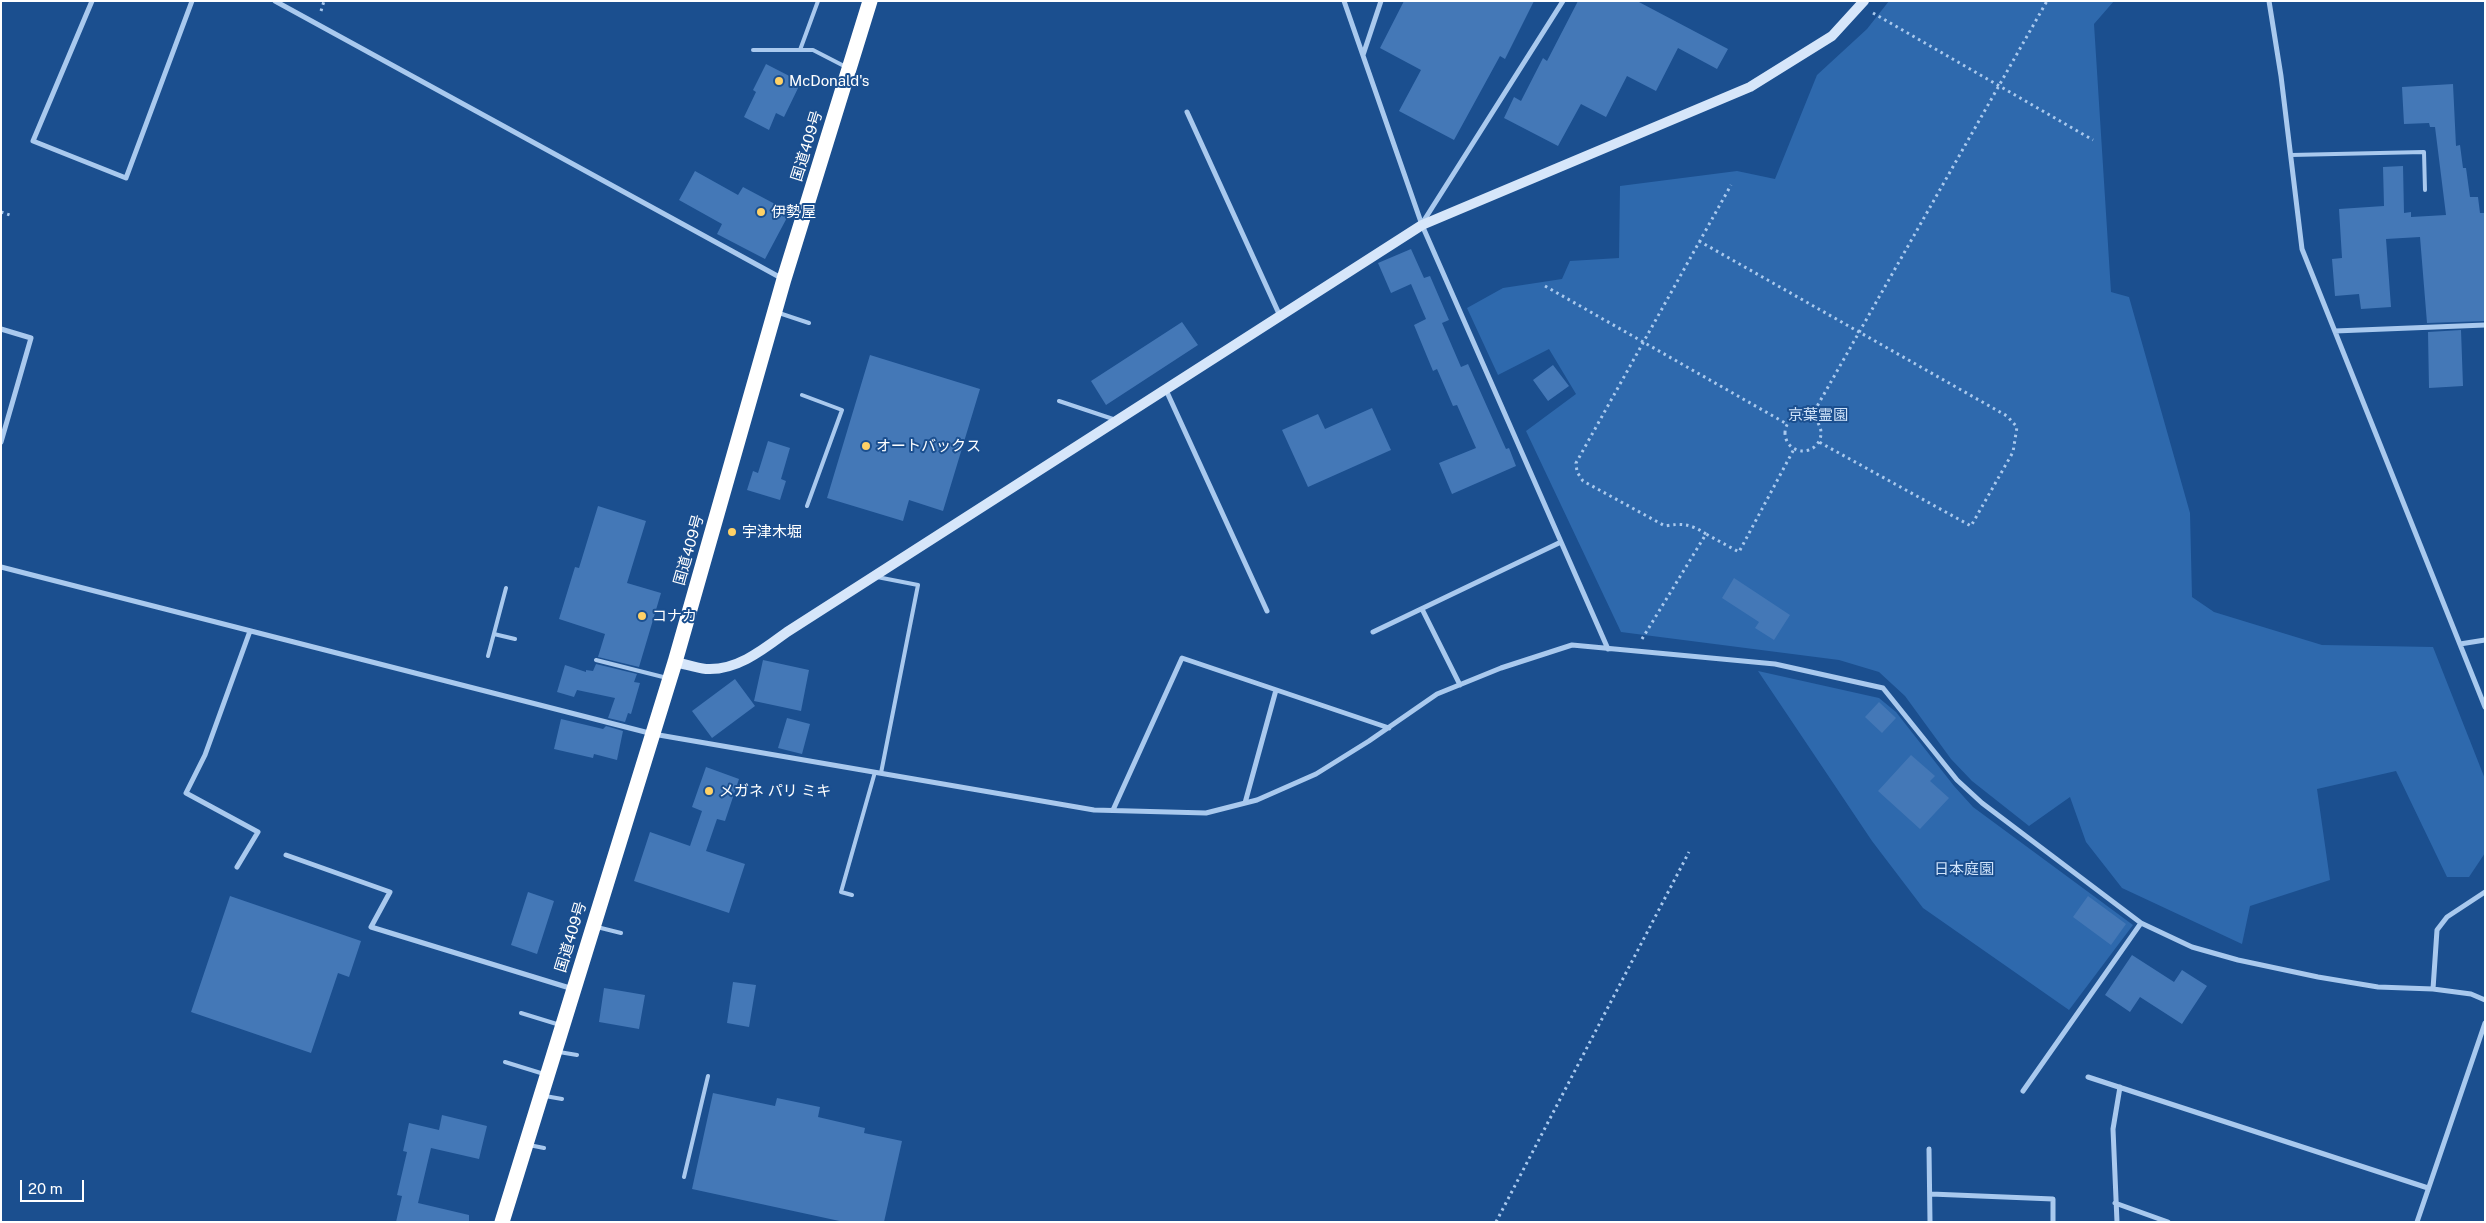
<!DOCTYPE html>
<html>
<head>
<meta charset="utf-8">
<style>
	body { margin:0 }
	#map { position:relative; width:2486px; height:1223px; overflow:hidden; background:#1b4f8f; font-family:"Public Sans",sans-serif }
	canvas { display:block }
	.frame { position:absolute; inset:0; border:2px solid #fff; pointer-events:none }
	.scale { position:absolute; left:20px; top:1180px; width:64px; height:22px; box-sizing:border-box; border:2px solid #fff; border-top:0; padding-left:6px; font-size:15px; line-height:18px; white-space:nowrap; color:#fff; -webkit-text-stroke:4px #1b4f8f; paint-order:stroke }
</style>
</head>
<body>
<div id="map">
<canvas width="2486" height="1223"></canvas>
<div class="frame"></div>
<div class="scale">20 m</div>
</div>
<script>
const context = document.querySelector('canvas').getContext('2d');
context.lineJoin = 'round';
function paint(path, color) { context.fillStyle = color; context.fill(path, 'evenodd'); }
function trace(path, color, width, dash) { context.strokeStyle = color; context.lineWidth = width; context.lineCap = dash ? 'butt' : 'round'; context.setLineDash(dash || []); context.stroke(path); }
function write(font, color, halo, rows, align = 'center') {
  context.font = font + ' "Public Sans","Noto Sans JP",sans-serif'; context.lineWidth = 4; context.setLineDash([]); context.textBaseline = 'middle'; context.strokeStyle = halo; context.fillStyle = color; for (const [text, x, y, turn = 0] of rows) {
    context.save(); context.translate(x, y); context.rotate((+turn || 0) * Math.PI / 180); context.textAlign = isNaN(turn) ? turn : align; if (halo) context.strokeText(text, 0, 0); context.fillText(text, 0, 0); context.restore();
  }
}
const green = new Path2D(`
	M1889,1H2114L2094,24L2111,292L2129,297L2190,513L2192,597L2214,612L2322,645L2433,647L2485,779V853L2469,877H2447L2396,771L2317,789L2330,880L2250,906L2242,944L2122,888L2086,842L2070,797L2029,826L1972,781L1951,759L1905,696L1879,672L1839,660L1621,632L1526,431L1576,394L1549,349L1498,375L1467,308L1503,288L1562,279L1570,261L1619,258L1620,186L1737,171L1775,179L1817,75L1867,29Z
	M1758,671L1879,698L1896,712L1954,786L1973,807L2133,925L2069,1010L1923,908L1872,841Z`);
const building = new Path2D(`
	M1404,1H1534L1505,59L1500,56L1454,140L1399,111L1421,70L1380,48Z
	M1578,1H1637L1728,49L1717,69L1678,48L1656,91L1627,76L1606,117L1581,104L1558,146L1504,118L1514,97L1521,101L1543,58L1547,61Z
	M766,64L801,82L784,117L776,113L769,130L744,117L756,92L753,90Z
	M2453,84L2456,146L2460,145L2463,168H2466L2470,197H2478L2480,213H2485V321L2427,323L2420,237L2386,239L2391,307L2361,309L2359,294L2335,296L2332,259L2342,258L2339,209L2384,206L2383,167L2403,166L2404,213L2411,212V217L2446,215L2435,127H2430L2429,123L2404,124L2402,87Z
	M695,171L738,195L743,187L790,212L765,259L717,234L722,224L679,200Z
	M1411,249L1424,278L1430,276L1449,320L1442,323L1461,367L1468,364L1506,449L1509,448L1516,466L1452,494L1439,463L1476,448L1457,405L1453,406L1437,369L1433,371L1414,325L1426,319L1411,284L1391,293L1378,263Z
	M1182,322L1198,345L1106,405L1091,381Z
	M2461,330L2463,386L2429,388L2428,332Z
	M870,355L980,389L943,511L909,500L903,521L827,498Z
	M1553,365L1569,386L1548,401L1533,380Z
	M1372,408L1391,450L1308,487L1282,430L1318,414L1325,429Z
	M768,441L790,448L781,479L786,481L780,500L747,490L753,471L758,473Z
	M598,506L646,521L627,583L661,593L639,667L598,657L605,634L559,619L575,567L579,568Z
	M1734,578L1790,615L1774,640L1755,628L1759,622L1722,598Z
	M763,660L809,670L801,711L754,701Z
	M596,664L637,674L634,682L640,683L631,714L628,713L625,722L608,718L615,698L577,690L574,697L557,692L565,665L586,672V670L593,671Z
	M735,679L755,706L712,738L692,711Z
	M1879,702L1896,718L1882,733L1865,717Z
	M787,718L810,724L802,754L778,748Z
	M561,719L603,729L606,726L623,731L617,760L594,754L593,758L554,749Z
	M1911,755L1935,776L1930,781L1949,798L1920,829L1878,791Z
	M706,767L739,779L725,821L717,819L706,851L745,864L729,913L634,881L650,832L690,846L702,811L692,807Z
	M528,892L554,901L537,954L511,945Z
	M230,896L361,941L349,977L338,973L311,1053L191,1012Z
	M2088,896L2126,924L2111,945L2073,917Z
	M2132,955L2174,982L2182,970L2207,986L2182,1024L2140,997L2130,1012L2105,995Z
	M733,982L756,985L749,1027L727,1023Z
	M604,988L645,995L639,1029L599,1022Z
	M713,1093L775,1106L777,1098L820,1107L818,1117L865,1128L864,1133L902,1141L884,1222H844L692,1189Z
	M442,1115L487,1126L479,1159L431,1148L418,1203L469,1215V1222H396L402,1196L397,1195L407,1152L403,1151L409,1123L439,1130Z`);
const path = new Path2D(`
	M321,11L324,1
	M1873,13L2093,140
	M1,212L13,216
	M1699,241L2007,416L2017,427L2013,452L1971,526L1819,442
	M1545,286L1787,424
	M1785 433a18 18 0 1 1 36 0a18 18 0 1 1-36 0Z
	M1811,417L2047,1
	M1706,534C1691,524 1682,523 1665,526L1583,481L1577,472L1576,463L1731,185
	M1642,639L1706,534L1739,552L1794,449
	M1496,1222L1689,852`);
const lane = new Path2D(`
	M753,50H813L846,67
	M800,50L818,1
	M2291,155L2424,152L2425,190
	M779,313L809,323
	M802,395L842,410L807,506
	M1059,401L1116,420
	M877,577L918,585L881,773
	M494,634L515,639
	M488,656L506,588
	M596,660L667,678
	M852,895L841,892L875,772
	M597,927L621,933
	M521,1013L560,1025
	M559,1052L577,1055
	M505,1062L544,1074
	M545,1096L562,1099
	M529,1145L544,1148
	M684,1177L708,1076`);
const street = new Path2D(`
	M92,1L33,141L126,178L192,1
	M275,1L783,279
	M1344,1L1422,225L1608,649
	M2269,1L2281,76L2302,249L2485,707
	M1363,55L1381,1
	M1187,112L1280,316
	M1423,222L1563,1
	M1,329L31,338L1,442
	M2335,331L2485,325
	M1166,390L1267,611
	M1,567L653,734L1094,810L1206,813L1257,800L1316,774L1369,741L1437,694L1501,668L1572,645L1775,664L1883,688L1957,780L1982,803L2141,923L2192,947L2238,960L2318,977L2378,987L2433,989L2471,994L2485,1000
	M1422,609L1460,685
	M1373,632L1561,542
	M2460,644L2485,640
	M1245,803L1276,690
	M1113,810L1182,658L1389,728
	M286,855L390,892L371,927L573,989
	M237,867L258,832L186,793L205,755L250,631
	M2433,989L2437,930L2447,917L2485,892
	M2088,1077L2428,1188
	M2023,1091L2141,923
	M1929,1149L1930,1222
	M1931,1194L2053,1199V1222
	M2115,1203L2168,1222
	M2117,1222L2113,1129L2120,1087
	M2417,1222L2485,1023`);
const secondary = new Path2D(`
	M675,662C685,664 696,668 706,669C737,671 764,649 787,632L1422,225L1750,87L1832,36L1864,1`);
const highway = new Path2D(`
	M502,1222L675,662L784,279L870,1`);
const markers = [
	[779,81,5,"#ffd166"],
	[761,212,5,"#ffd166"],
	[866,446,5,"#ffd166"],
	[732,532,5,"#ffd166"],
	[642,616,5,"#ffd166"],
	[709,791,5,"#ffd166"]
];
const poiNames = [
	["McDonald's",789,81],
	["伊勢屋",771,212],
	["オートバックス",876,446],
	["宇津木堀",742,532],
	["コナカ",652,616],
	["メガネ パリ ミキ",719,791]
];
const streetNames = [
	["国道409号",807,146,-73],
	["国道409号",689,550,-74],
	["国道409号",571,937,-73]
];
const parkNames = [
	["京葉霊園",1818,415],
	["日本庭園",1964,869]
];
paint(green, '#2e69ad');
paint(building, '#4478b7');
trace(path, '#a9c9ee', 3, [2.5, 4]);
trace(lane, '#a9c9ee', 4);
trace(street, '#a9c9ee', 5);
trace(secondary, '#d6e6fa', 10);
trace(highway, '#fff', 15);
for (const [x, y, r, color] of markers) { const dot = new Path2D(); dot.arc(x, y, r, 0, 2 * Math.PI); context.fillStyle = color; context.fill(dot); trace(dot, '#1b4f8f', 2); }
write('15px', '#fff', '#1b4f8f', poiNames, 'left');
write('15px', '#fff', '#1b4f8f', streetNames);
write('15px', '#cfe3fa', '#1b4f8f', parkNames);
</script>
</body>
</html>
